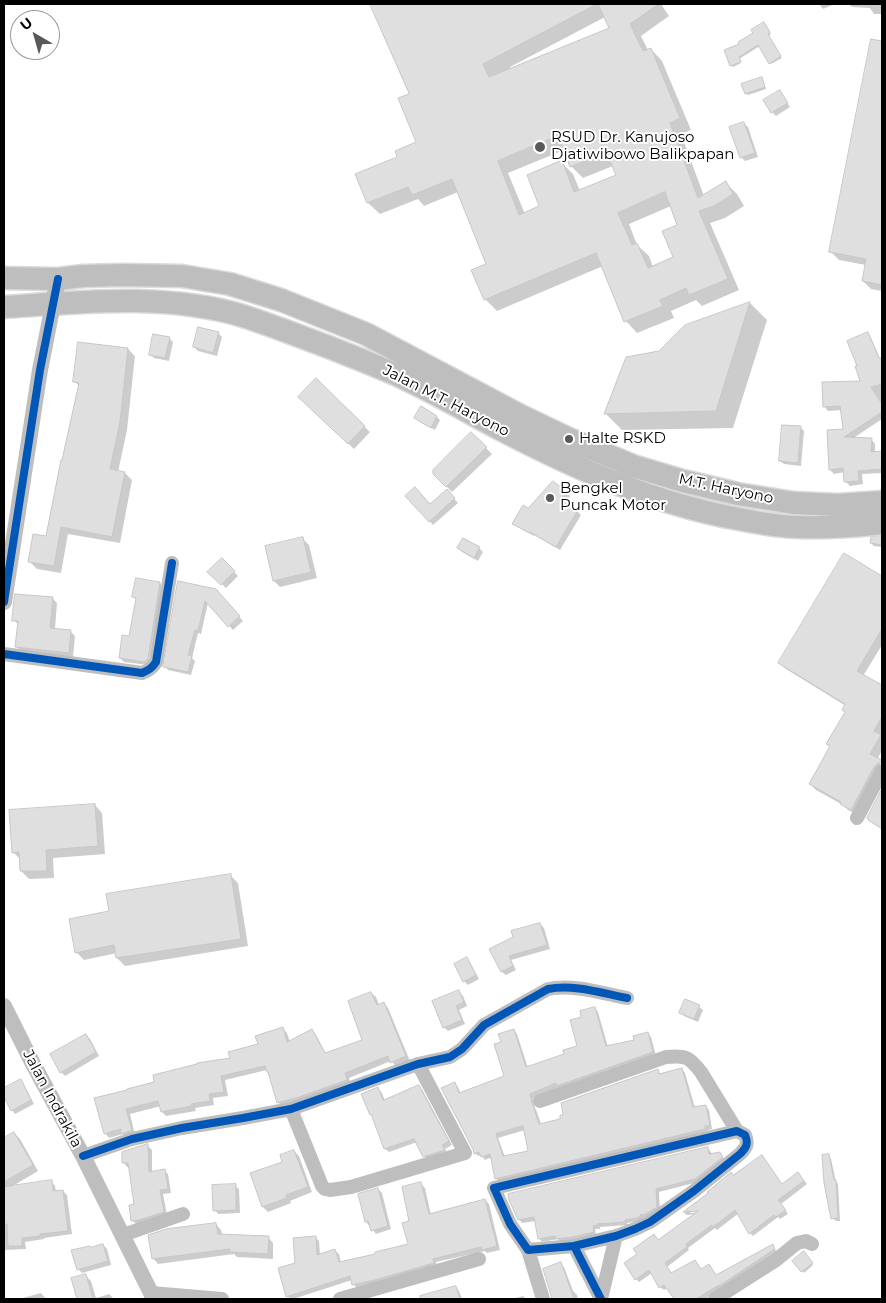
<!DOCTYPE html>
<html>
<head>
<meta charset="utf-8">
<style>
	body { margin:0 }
	#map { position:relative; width:886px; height:1303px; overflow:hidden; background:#fff; font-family:Montserrat,sans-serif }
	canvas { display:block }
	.frame { position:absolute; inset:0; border:5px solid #000; pointer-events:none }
	.north { position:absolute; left:10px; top:10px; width:50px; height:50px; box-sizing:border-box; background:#fff; border:1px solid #999; border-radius:50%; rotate:322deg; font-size:14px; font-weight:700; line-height:20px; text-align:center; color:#000 }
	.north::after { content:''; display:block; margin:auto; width:18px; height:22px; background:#595959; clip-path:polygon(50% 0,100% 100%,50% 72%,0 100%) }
</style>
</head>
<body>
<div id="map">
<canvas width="886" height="1303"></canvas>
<div class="frame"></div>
<div class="north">U</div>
</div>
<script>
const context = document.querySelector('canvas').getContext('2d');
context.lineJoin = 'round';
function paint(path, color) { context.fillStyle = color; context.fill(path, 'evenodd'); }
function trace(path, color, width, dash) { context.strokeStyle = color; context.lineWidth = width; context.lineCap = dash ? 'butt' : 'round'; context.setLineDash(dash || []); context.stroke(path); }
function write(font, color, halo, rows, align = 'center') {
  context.font = font + ' Montserrat,sans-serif'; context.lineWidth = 4; context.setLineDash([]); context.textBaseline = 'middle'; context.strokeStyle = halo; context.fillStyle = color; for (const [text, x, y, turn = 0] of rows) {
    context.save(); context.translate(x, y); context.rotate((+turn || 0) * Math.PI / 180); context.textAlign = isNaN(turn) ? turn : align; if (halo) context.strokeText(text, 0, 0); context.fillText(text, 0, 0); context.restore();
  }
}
const shadow = new Path2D(`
	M371,4H661L669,16L641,36L648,50L651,49L662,61L691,130L681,134L704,196L725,182L737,194L744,206L725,218L710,223L739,290L702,306L696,300L671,311L674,318L637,333L626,321L603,266L497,311L485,299L488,264L458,192L424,206L418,199L380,214L368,203L357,174L398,158L417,143L411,94ZM605,17L611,29L511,69L510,67ZM564,150L571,166L583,178L613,166L617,175L580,191L573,174L561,162L541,207L525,214L508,173ZM671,206L678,225L674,257L653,267L649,256L637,245L629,224Z
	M819,4H835L823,9Z
	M849,4H882V14H874L870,8L852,7Z
	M765,25L771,34L768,36L782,58L771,64L760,46L739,59L741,63L733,67L731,65L741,45Z
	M872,40L882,42V291L871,289L863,281L866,265L839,260L831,252Z
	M763,80L766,89L748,95L746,94Z
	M779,91L790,107L776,116L772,112Z
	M744,124L748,127L758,157L745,161L741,157Z
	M750,303L767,320L733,428L622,430L605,413L659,352L686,326Z
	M218,333L222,337L217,356L198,351L194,347Z
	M867,333L871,338L880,359L882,357V419L852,439H871L875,444V453L882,452V473L862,474L863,484L850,486L846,482L845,472L834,474L830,470L844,430L842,410L828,411L824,406L862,382Z
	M169,338L173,342L169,361L154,358L150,354Z
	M128,349L135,356L127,430L118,472L125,473L132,480L120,543L68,534L61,573L37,569L30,562L47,538L80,387L75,382Z
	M316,380L370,432L354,449L300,397Z
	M437,417L440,420L435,430L420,422L416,418Z
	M800,427L804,431L801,466L784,464L780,461Z
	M471,433L492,454L452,492L434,474Z
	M447,491L458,503L433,525L407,496L431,505Z
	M566,493L570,496L564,504L577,511L581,515L560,550L534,535V536L518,527L514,524L529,509Z
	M882,537V547L874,546L871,543L872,538Z
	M303,539L309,545L317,578L280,587L274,581L266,547Z
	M458,548H479L483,552L478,561L462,552Z
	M845,555L882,578V645L863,676L882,686V734L881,736L882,737V750L877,760L880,764L858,815L848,810L843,805L816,790L810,784L831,747L827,743L846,713V706L786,669L779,663Z
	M222,559L238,576L226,588L209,572Z
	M160,583L163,587L148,665L124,662L120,658L130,637L137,600L134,597Z
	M179,583L220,595L243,621L233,630L208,603L201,634L198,633L192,658L195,661L191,675L168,670L165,666Z
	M52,598L57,603L55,629L70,631L75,636L73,657L21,651L16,646L19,626L14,620Z
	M95,805L102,813L105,854L53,858L54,878L29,879L21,871V860L13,852Z
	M230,875L238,883L248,946L125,966L117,958V953L84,960L76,952L110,912Z
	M540,924L544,928L550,949L511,960L516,970L506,975L502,972L491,949Z
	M466,959L470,963L479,979L468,985L464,981Z
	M459,992L463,996L467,1006L459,1010L465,1024L448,1031L444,1027Z
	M371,993L376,997L379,1005L384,1003L388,1008L410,1061L396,1066L391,1061L349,1078L351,1084L282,1107L278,1102L267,1070L225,1080L228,1096L213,1098L214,1105L195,1108L196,1111L166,1116L162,1112L161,1106L130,1114L135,1135L127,1137L123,1134L109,1138L105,1133L96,1099L231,1059L259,1045L282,1028L287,1033L290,1042L312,1030L316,1035L326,1054L364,1041Z
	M699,1007L703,1010L698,1022L684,1016L681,1013Z
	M595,1008L598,1012L608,1047L636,1041L648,1033L651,1037L656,1056L561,1089L560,1087L533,1098L535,1108L537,1112L541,1124L562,1120L657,1071L662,1075L682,1069L685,1073L695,1108L706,1106L709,1110L712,1129L708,1130V1133L499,1182L496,1178L492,1157L485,1160L481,1155L478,1156L475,1153L455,1084L458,1087L461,1094L505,1077L503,1043L514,1030L517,1034L528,1068L566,1054L578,1046L583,1018ZM525,1130L530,1152L505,1157L498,1138Z
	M86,1035L90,1039L99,1056L65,1076L61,1072Z
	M21,1081L24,1085L34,1104L15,1114L12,1110L4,1094V1089Z
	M419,1087L423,1091L452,1145L445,1149L448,1154L427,1160L424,1156L417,1142L389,1152L385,1149L373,1117L371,1114L363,1094L378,1089L382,1093L385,1101Z
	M14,1133L20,1139L38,1171L11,1187L51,1181L55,1186L56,1192L63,1191L67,1195L72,1234L44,1238V1239L25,1242L26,1249L4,1250V1139Z
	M148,1146L152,1150V1172L164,1171L168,1174L171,1193L163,1194L167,1215L136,1224L133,1221L135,1205L130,1167H127L124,1163Z
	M707,1148L711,1152V1155L719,1153L725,1160L698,1182L659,1192L660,1210L649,1217L642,1218L643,1220L641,1221L627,1223L628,1225L600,1227V1229H595L596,1236L560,1242L558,1239L542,1242L539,1238L536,1221L522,1223L519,1219Z
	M294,1151L299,1156L312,1192L290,1201L291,1203L268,1212L263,1207L284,1163Z
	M828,1156L831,1159L836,1182L838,1184L840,1221H836L832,1218Z
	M734,1176L783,1185L801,1177L807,1184L781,1204L788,1214L780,1219L778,1217L753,1236L750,1233L739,1213L717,1230L715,1228L688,1248L689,1250L667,1267L672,1274L695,1261L702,1270L709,1266L717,1276L772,1246L778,1253L705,1299H675L667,1288L664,1290L660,1287L652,1273L639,1282L636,1279L658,1241L696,1214L687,1215L684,1213ZM693,1210L705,1212L690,1213Z
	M421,1184L425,1188L431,1215L485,1200L489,1204L500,1250L487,1253L485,1251L436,1262L437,1266L357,1288L353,1284L352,1280L293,1299H291L287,1296L296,1264L315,1237L319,1241L320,1255L335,1251L339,1254L341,1263L410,1245L411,1222Z
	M235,1186L239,1189L240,1213L218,1214L215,1210Z
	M378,1189L382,1193L391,1229L376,1234L366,1222L359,1195Z
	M216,1224L221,1230L222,1235L268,1237L273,1243V1259L237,1257L234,1254L158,1264L153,1258Z
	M103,1245L107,1249L111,1265L82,1273L78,1269L91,1249Z
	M804,1253L813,1265L804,1273L794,1261Z
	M560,1264L564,1267L573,1291L577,1295L578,1299H552Z
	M85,1275L91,1281L96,1298L109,1294L114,1299H79L74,1283Z
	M456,1287L459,1291L462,1299H416Z
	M41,1293L46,1299H19Z
	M523,1296L526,1299H512Z`);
const building = new Path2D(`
	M370,4H597L483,64L489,77L609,28L598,4H659L630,24L643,51L651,48L680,118L670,123L698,198L726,181L733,194L714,206L699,211L728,279L689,295L686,288L660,300L663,306L624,322L596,253L484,300L471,270L486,264L452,179L412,195L408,187L367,203L355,174L397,157L395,151L416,142L398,98L409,94ZM558,136L570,167L606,152L616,175L574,192L562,160L527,175L539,206L519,215L498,161ZM665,192L677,225L662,231L673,257L648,268L637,243L632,245L618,213Z
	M764,22L770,32L768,34L781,56L769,64L758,45L739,57L741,62L730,66L724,50L739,44L738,42L753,33L751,30Z
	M871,39L882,41V285L862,281L866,259L829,252Z
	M762,77L765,87L745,94L741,84Z
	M780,90L788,103L771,113L763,100Z
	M744,122L755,153L740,158L729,127Z
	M750,302L716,411L604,414L626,357L659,351L685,325Z
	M198,327L219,332L213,353L193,347Z
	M868,332L879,358H882V384L871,387L882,404V412L844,437L872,438L871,452L882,451V469L858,471L859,481L844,482L843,468L829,470L827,430L843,429L840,406L823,407L822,382L860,381L855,366H857L847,341Z
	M153,334L170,337L165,358L149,355Z
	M78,342L128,348L120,422L110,469L125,472L112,537L61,527L54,566L28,562L33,534L46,536L61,460H62L79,383L73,382Z
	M316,378L365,426L348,444L298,397Z
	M421,406L437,416L431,428L414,418Z
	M782,425L801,426L798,463L779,461Z
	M471,432L487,447L446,487L433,474V470Z
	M553,481L567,492L561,501L578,510L556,547L530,532V533L512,524L523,505L528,508Z
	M415,487L430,504L447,489L455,498L429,522L405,496Z
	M882,536L881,545L870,543L871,537Z
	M303,537L311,572L273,581L265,546Z
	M463,538L480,547L474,558L457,548Z
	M844,553L882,576V629L857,671L882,685V717L874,731L881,735L870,754L882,760V762L878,763L874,767L851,810L840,804L841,802L809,784L830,746L826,744L845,712L842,710L845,704L778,663Z
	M222,558L235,571L221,585L207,572Z
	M136,578L160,582L148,659L144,662L119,658L122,635L129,636L136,598L132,597Z
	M178,581L216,589L240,616L228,627L205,601L198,631L195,630L188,655L192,656L188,672L163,667Z
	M15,594L53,597L50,628L71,630L69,653L15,647L18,621H12Z
	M882,789V829L868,820L869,819L867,818Z
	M95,804L98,846L46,850L47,871H20L19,852L12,853L9,810Z
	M231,874L241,939L116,958L114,945L75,953L69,919L109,911L106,894Z
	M540,923L547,945L509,956L513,966L501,972L489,949L513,937L511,931Z
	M467,957L476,975L463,982L454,964Z
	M459,990L464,1002L456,1006L462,1020L443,1028L432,1001Z
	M371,992L377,1005L384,1002L406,1056L390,1063L388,1056L345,1073L347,1080L299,1097L277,1103L268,1072H267L265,1066L221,1076L224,1092L209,1094L210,1101L191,1104L192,1106L161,1112L158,1101L126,1109L132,1130L121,1134V1129L104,1134L94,1098L127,1090V1089L154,1082L153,1075L197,1064V1063L230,1058L228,1052L258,1044L255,1036L283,1027L287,1042L312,1029L325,1053L362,1040L348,1001Z
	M685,999L700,1005L694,1019L679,1013Z
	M595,1007L606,1046L634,1040L633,1036L648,1032L653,1052L557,1086L556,1083L530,1094L532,1103L534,1108L539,1124L560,1119V1115H563L561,1103L658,1069L659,1074L682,1068L693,1107L706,1105L710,1126H705V1129L495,1179L490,1154L481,1157L479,1152L474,1154L473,1149L441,1088L455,1082L459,1093L504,1076L494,1044L501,1042L498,1034L514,1029L526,1067L564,1054L563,1050L577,1046L570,1020L581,1017L580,1011ZM523,1126L528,1151L503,1156L496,1134Z
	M86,1034L96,1052L60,1073L50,1054Z
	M21,1079L31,1100L11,1111L4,1097V1088Z
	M419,1085L424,1095L449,1141L442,1145L445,1150L423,1157L414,1139L384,1149L371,1114L370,1115L361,1094L378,1087L383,1100Z
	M14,1132L33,1165L4,1182V1138Z
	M148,1144L149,1172L165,1169L168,1189L160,1190L164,1212L139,1220L131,1221L129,1205L134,1204L128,1163H122V1152Z
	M708,1147L709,1154L720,1152L723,1157L695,1179L656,1189L657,1207L646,1214L640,1215L641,1216L637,1218L625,1220V1222L597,1224V1225L593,1226L594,1232L573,1237L556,1239L555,1236L538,1239L534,1217L518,1220L509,1200L508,1194Z
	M294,1150L308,1187L286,1195L287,1198L262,1207L250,1173L282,1162L280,1155Z
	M829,1154L834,1180H836L838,1218L831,1219L824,1183L822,1155Z
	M762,1155L782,1184L798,1172L804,1181L778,1200L786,1210L776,1217L774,1215L749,1234L735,1210L713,1227L712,1225L686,1244L687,1247L665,1263L671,1273L695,1260L701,1269L709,1264L716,1275L773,1244L775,1249L719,1286V1285L696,1299H674L664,1285L659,1288L649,1270L635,1280L624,1263L637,1254L633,1249L654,1234L658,1240L698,1211L683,1212L708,1193L707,1192L731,1172L733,1175Z
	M52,1180L53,1191L63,1190L68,1231L40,1234V1236L22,1238V1246H8L7,1224H4V1187Z
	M421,1182L429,1214L485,1199L497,1246L482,1250L481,1247L433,1259L434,1263L375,1280L352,1285L350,1276L286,1297L278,1268L295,1263L293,1238L316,1236L317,1255L335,1249L339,1262L375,1254V1252L408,1244L402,1223L409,1221L402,1187Z
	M236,1184V1210L213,1211L212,1185Z
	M378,1188L388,1226L371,1231L368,1221L365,1222L358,1194Z
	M216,1223L218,1234L269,1236L268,1254L230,1252V1249L152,1259L148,1235L166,1229Z
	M103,1244L108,1261L77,1270L71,1250L90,1246L91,1247Z
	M804,1251L813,1263L801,1272L792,1261Z
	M561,1262L574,1299H552L543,1269Z
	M86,1274L93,1299H77L71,1278Z
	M456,1286L460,1299H421L420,1296Z`);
const minor = new Path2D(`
	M4,654L142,673C149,670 152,668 156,662L172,563
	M857,818L882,771
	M540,1101L666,1057C686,1055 689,1057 701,1072L737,1131
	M291,1109L322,1186L325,1189L330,1190L351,1187L465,1153L418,1064
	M83,1156L132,1139L182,1128L243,1118L291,1109L418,1064L450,1057L462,1049L484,1025L548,989C574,984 601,993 627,998
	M123,1235L183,1214
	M574,1246L616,1236L635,1229L650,1222L694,1191L740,1154C746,1148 749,1144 745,1135L737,1131L494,1188L510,1224L528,1250L574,1246L601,1299
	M528,1250L543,1299
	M151,1293L222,1299
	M340,1299L479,1259
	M601,1299L616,1236
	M715,1299L776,1260L797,1243L806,1241L812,1244`);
const tertiary = new Path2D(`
	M4,602L40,370L58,279
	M4,1006L33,1064L83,1156L151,1293L153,1299`);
const trunk = new Path2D(`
	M4,278L58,279L83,276L122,275L182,276L230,284L281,300L366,334L521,416L569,439L633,466L683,481L738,494L794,503L838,505L882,502
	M4,307C82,302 167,293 243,316C271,325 299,336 326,346C349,355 372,364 395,374C431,390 466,411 502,430C577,469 655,504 739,519C759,523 779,527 799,527C826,528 855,526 882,523`);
const cycleway = new Path2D(`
	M4,602L40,370L58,279
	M4,654L142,673C149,670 152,668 156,662L172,563
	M83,1156L132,1139L182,1128L243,1118L291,1109L418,1064L450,1057L462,1049L484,1025L548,989C574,984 601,993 627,998
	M574,1246L616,1236L635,1229L650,1222L694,1191L740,1154C746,1148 749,1144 745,1135L737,1131L494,1188L510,1224L528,1250L574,1246L601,1299`);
const markers = [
	[540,147,6,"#595959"],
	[569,439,5,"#595959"],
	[550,498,5,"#595959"]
];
const poiNames = [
	["RSUD Dr. Kanujoso",551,138],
	["Djatiwibowo Balikpapan",551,155],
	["Halte RSKD",579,439],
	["Bengkel",560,489],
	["Puncak Motor",560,506]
];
const streetNames = [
	["Jalan M.T. Haryono",446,401,27],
	["M.T. Haryono",726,489,12],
	["Jalan Indrakila",52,1099,62]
];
paint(shadow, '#0003');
paint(building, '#dfdfdf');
trace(building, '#c7c7c7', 1);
trace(trunk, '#dbdbdb', 25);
trace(minor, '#bebebe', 14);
trace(tertiary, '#bebebe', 16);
trace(trunk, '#bebebe', 22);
trace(cycleway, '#0057b8', 8);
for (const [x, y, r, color] of markers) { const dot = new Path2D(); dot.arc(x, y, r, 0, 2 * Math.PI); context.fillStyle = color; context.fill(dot); trace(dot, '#fff', 2); }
write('15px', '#000', '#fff', poiNames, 'left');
write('15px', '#000', '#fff', streetNames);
</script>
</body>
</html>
